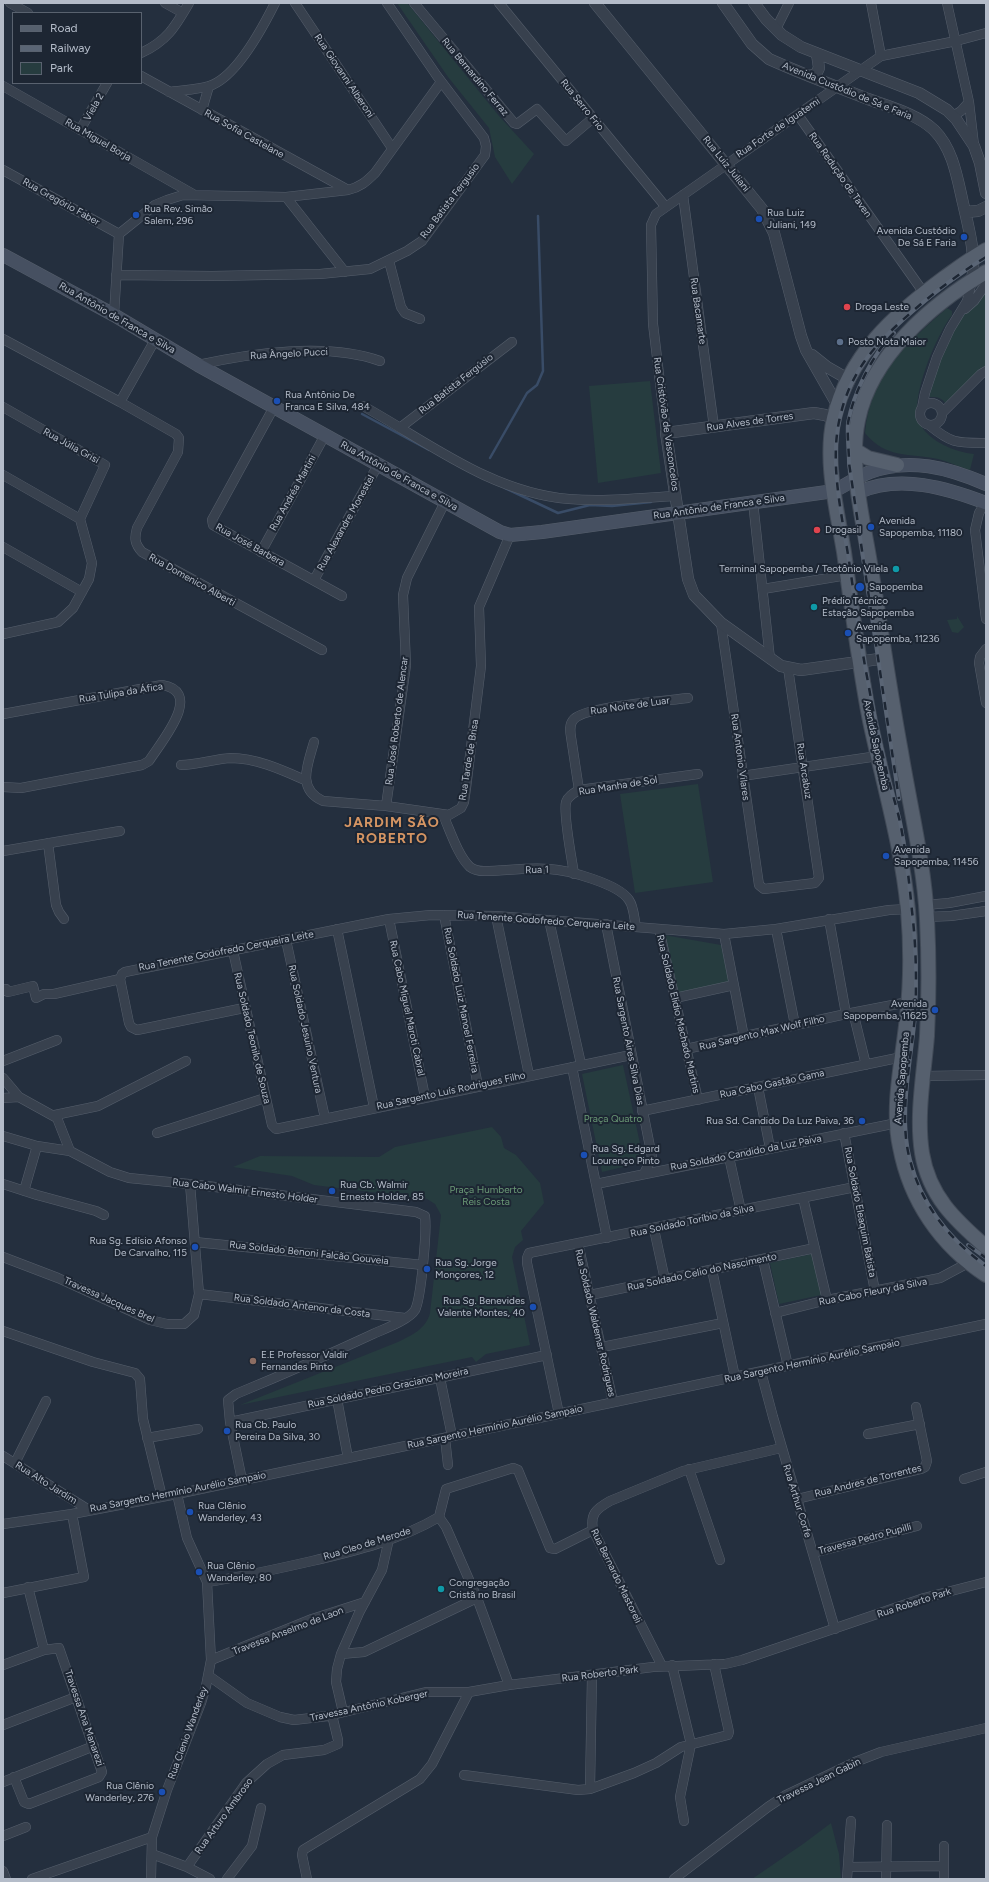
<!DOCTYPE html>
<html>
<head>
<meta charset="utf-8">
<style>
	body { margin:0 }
	#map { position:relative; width:989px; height:1882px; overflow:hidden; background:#242f3e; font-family:Figtree,sans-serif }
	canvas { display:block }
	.frame { position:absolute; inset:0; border:4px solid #b4bcc9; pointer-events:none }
	.legend { position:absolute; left:12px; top:12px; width:130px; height:72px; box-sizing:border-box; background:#1d2633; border:1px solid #59626f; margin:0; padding:5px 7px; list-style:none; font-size:12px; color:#b4bcc9 }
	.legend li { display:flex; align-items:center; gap:8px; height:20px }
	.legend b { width:20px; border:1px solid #59626f }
</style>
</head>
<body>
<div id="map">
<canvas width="989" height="1882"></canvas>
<div class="frame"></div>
<ul class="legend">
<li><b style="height:5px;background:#56606e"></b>Road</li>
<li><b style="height:5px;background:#5a6575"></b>Railway</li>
<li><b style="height:11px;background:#263c3f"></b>Park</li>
</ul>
</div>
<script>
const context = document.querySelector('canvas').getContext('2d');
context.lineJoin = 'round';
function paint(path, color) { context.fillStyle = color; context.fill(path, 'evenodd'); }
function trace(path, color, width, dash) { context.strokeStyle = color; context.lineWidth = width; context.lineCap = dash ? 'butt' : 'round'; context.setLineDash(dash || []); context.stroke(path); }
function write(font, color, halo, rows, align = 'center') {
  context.font = font + ' Figtree,sans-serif'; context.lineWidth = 4; context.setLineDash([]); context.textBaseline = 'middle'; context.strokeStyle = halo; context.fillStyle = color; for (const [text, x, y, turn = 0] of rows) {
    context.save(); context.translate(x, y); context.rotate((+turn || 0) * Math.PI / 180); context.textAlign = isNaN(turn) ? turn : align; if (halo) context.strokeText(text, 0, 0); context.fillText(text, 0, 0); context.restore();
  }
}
const green = new Path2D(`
	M397,3L408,4L499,116L534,154L512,184L495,157L489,128L448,77Z
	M986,287V367L949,402L945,403C941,397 936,397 930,397L929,393L939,359L961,318Z
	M947,308L952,311V315C937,334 908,401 920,424C930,442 955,452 974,454L970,470C960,467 949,462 938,459C909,453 886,459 865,433C870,375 906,344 947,308Z
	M650,381L661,473L598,483L589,386Z
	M957,616L964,627L958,633L952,632L947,620L957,619Z
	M698,784L713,882L635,893L620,794Z
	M664,935L721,945L729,982L676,993Z
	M623,1065L644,1162L602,1172L582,1074Z
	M492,1127L501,1137L504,1148L516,1155L540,1183L544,1203L521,1231L523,1240L515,1247L512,1257L530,1345L486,1354L476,1362L472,1357L240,1405L398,1342C412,1335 426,1329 430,1313L441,1215L435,1204L427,1199L314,1185L292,1176L233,1167L260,1156L379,1157L395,1147Z
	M812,1254L821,1295L779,1304L770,1263Z
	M831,1823L839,1854L841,1879H752L803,1844Z`);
const stream = new Path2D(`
	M362,414L429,450
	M490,458L527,393L537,385L543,371L538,216
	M505,488L558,513L590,505L612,506L651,502`);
const minor = new Path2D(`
	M10,3L28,13
	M165,3L183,13
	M295,3L392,148
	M414,3L514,123L517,124L537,109L566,141L593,118
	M499,3L665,206
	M871,3L881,56
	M947,3L969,102L974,145
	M776,29L789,3
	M141,53C167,41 175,27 189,3
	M141,76L348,190
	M3,86L193,194
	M169,92C182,90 196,90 209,86C236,78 263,27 275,3
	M202,110L209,86
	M798,115L924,293
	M953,116L961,111L969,102
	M80,130L107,83
	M3,170L119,234
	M683,195L714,427
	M286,197L345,272
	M389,261L401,307L405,313L420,319
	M116,275L212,276L320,274L370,269L407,251L422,241L485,155L486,146L484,138L437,76L387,3
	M965,309L974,301L986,284
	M114,315L119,234L155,205L167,200L183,195L286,197L348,190C360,187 366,182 375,173L441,82
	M3,339L120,402L176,434L179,438L178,452L137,528C134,539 135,544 142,552L322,650
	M198,365C251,353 328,342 380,361
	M120,402L155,340
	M920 414a11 11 0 1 1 22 0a11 11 0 1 1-22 0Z
	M363,406C428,442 492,493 569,499C604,502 640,498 676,496
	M3,407L105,465L80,519L92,563L89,579L73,608L58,622L3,634
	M274,407L212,520L213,525L342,596
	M922,408L925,393L937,357L950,329L967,301L972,281
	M942,413L981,374L986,371
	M929,425C952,444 957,443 986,443
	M401,427L512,342
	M666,433L653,324L651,225L656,214L881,56L956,41L986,33
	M3,475L80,519
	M753,502L770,659
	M985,503L979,513L975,530L986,619
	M3,547L82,592
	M261,552L325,435
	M314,580L378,465
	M763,589L847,575
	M721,623L759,885L764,889L815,883L819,878L788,668
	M986,649L980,657L979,663L986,703
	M3,714L162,685C205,692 160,743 149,761L142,765L21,788L3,787
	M314,742C308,764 296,789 323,801L386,806L449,815L461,808L464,802L466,788L481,666L479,607L510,535
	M181,765C198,765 214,759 231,758C256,758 282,770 305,780
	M742,776L878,756
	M579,790L571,737C570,731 569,724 574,719C587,706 666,701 688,698
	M386,806L406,665L403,595L407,578L445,502
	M443,815C450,830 458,856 470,867C474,870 479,871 484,871C506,871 528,867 549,869C568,870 619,884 629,900C634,907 634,918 636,927
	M48,843L56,905L59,912L64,919
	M3,851L120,831
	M574,874C572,860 563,814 566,802C568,796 574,793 579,790L698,774
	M925,905L949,903L986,896
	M444,915L478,1086
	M496,916L529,1075
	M927,917L951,916L986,911
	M389,919L425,1097
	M829,919L846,1014L853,1016L855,1020L866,1065
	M549,920L581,1064
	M606,924L652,1157L644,1174
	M337,929L374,1107
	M659,929L698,1100
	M776,929L795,1025
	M724,934L744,1037
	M286,940L325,1118
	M233,951L272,1125L276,1129L631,1055
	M3,991L6,989L8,992L33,986L36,998L44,994H54L120,979
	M675,998L734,985
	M244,1008L137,1030L131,1027L129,1023L120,979L122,974L125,972L389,919L431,915L496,916L724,934L776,929L889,910L908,909
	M686,1049L846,1014L908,1002
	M3,1061L57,1040
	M572,1067L607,1238
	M923,1076L986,1075
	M3,1078L19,1097L57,1118L70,1151
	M758,1087L770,1148
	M3,1098L19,1097
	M642,1111L902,1057
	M55,1115L98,1106L186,1061
	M157,1133L265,1098
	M844,1133L875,1291
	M3,1136L37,1146L70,1151L110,1172L129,1178L199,1185L416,1212L425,1216C427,1231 421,1299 415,1310C409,1320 384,1329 373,1334C328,1355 282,1375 236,1394L228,1400L230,1422L242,1480
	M729,1157L741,1211
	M3,1184L37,1195L96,1211L104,1215
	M596,1184L897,1123
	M24,1191L37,1146
	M803,1198L827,1300
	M654,1229L665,1280
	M195,1242L423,1265
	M578,1243L613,1402
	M3,1257L58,1278L150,1320L167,1324H184L194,1315L199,1294L190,1184
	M763,1260L788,1366
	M712,1270L735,1377
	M199,1294L405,1318
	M590,1295L815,1248
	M775,1313L827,1300L940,1278L968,1263
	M3,1331L93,1362L135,1373L140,1379L143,1419L162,1497
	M602,1347L723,1323
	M761,1372L773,1417L835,1629
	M440,1378L452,1436
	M337,1399L348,1458
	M559,1414L527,1263V1258L529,1253L855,1187
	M230,1422L547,1355
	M868,1434L920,1424
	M147,1438L198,1429
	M445,1438L448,1465
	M3,1456L89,1510
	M15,1463L46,1401
	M689,1469L720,1560
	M964,1479L986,1472
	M797,1499L921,1469L925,1467L927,1461L916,1407
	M439,1517L446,1489L513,1468L518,1470L550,1548L555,1549L593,1530
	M3,1524L72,1514L177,1494L986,1324
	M813,1553L917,1526
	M207,1582C242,1577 277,1569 312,1561C355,1551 400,1540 439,1517L446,1527L477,1598L509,1685
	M28,1587L44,1650
	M3,1593L84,1577L72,1514
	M341,1654L364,1652L477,1598
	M211,1660L312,1619L365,1602
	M3,1665L44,1650L59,1648L102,1772L99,1777L29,1804L24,1802L14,1777
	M672,1665L691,1744L680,1797L684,1821
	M662,1666L593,1530C590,1514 596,1509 610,1501L683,1471L781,1448
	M209,1676L247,1703L280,1717L294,1720L328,1716L426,1692H469L509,1685L653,1667L725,1664L742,1660L924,1598L986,1582
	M343,1712L336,1682L337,1669L341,1654L359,1613L382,1570L389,1539
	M3,1725L76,1697
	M464,1775L578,1790L590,1789L634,1773L656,1763L681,1747L728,1735L729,1732L714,1664
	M3,1782L94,1746
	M590,1789L592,1675
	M3,1836L26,1827
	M152,1854L187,1867L246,1783L267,1764L283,1755L324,1750L338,1744V1740L332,1715
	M187,1867L210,1879
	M848,1867L943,1866
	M3,1871L6,1879
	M32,1879L152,1837
	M151,1879L152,1837L167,1790L201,1703L206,1686L211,1660L207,1582L187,1538L177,1494
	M227,1879L252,1846L261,1808
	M307,1879L302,1855L303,1850L420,1779L432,1764L469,1692
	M674,1879L768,1807L786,1795L855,1762L881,1752L986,1728
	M847,1879L851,1821
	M886,1879L887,1825
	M944,1879V1846`);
const tertiary = new Path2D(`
	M595,3L762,209L774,233L801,336L806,350L838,406
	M723,3L752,44L769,59C802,74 835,86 868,99C890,107 917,114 934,130C953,149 957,177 963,203C969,229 976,254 972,281
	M754,3L766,19L782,35L801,47L919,93L947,110L956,119L974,146L980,163L986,193
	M810,76L816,74L819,68L817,54
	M965,212L978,211L986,207
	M812,355L827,367L848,379
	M834,419L825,415L814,413L666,433L688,579L694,595L721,623L781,666L801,670L886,658`);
const secondary = new Path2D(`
	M3,255L114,315L198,365L500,532L510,535L542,532L834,491C846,485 857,477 870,472C909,457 949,468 986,484
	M859,492C900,474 947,488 986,503`);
const primary = new Path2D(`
	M986,250C971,258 958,268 944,278C894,315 849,355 834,418C824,461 837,509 844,552C852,608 859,665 870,721C883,783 902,846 908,910C911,945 911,982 907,1017C903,1058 891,1107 900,1147C910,1200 940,1245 986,1275
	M986,272C932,304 871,356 858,420C849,462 862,516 869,557C880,622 889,687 901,752C910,807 924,863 927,919C929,958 929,997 927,1036C924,1074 916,1115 922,1153C929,1196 955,1220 986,1247
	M855,450L868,458L897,465`);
const rail = new Path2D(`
	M986,257C960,273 937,290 914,310C878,341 851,369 840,417C829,463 842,515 849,561C855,601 860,641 868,682C873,711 879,740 886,769C890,787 896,804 900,822C906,851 909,881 912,911C916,945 917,981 915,1016C911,1060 898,1117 910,1160C921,1204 949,1239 986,1266
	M894,333C873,353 853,394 848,423C847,436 849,450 849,463L899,799
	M968,1245L986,1258`);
const markers = [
	[136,215,4,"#1a4fb4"],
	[759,219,4,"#1a4fb4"],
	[964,237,4,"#1a4fb4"],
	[847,307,4,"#e0444e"],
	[840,342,4,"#5c6f8a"],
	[277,401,4,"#1a4fb4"],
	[871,527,4,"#1a4fb4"],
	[817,530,4,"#e0444e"],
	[896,569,4,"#0f9aa8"],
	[860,587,5,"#1a4fb4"],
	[814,607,4,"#0f9aa8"],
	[848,633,4,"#1a4fb4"],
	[886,856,4,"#1a4fb4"],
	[935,1010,4,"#1a4fb4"],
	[862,1121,4,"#1a4fb4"],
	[584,1155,4,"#1a4fb4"],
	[332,1191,4,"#1a4fb4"],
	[195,1247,4,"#1a4fb4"],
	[427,1269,4,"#1a4fb4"],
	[533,1307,4,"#1a4fb4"],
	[253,1361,4,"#8d6e63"],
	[227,1431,4,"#1a4fb4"],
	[190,1512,4,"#1a4fb4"],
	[199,1572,4,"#1a4fb4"],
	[441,1589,4,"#0f9aa8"],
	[162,1792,4,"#1a4fb4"]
];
const streetNames = [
	["Rua Giovanni Alberoni",344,76,56],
	["Rua Bernardino Ferraz",475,77,50],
	["Avenida Custódio de Sá e Faria",847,91,22],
	["Rua Serro Frio",582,105,51],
	["Viela 2",94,107,-61],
	["Rua Forte de Iguatemi",778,128,-34],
	["Rua Sofia Castelane",244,134,29],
	["Rua Miguel Borja",98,140,30],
	["Rua Luiz Juliani",726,164,51],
	["Rua Redução de Taven",840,175,55],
	["Rua Batista Fergusio",450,201,-53],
	["Rua Gregório Faber",61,202,29],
	["Rua Bacamarte",698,311,82],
	["Rua Antônio de Franca e Silva",117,318,30],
	["Rua Ângelo Pucci",289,354,-3],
	["Rua Batista Fergúsio",456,384,-38],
	["Rua Alves de Torres",750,422,-8],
	["Rua Cristóvão de Vasconcelos",666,424,82],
	["Rua Júlia Grisi",71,446,29],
	["Rua Antônio de Franca e Silva",399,476,29],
	["Rua Andréa Martini",293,493,-61],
	["Rua Antônio de Franca e Silva",719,507,-8],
	["Rua Alexandre Monestel",346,523,-61],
	["Rua José Barbera",250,545,29],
	["Rua Domenico Alberti",192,580,29],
	["Rua Tulipa da Áfica",121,693,-9],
	["Rua Noite de Luar",630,706,-8],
	["Rua José Roberto de Alencar",397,721,-83],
	["Avenida Sapopemba",876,745,78],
	["Rua Antonio Vilares",740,757,82],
	["Rua Tarde de Brisa",469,760,-81],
	["Rua Arcabuz",804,771,81],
	["Rua Manha de Sol",618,786,-9],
	["Rua 1",537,870,-1],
	["Rua Tenente Godofredo Cerqueira Leite",546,921,4],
	["Rua Tenente Godofredo Cerqueira Leite",226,951,-11],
	["Rua Soldado Luiz Manoel Ferreira",461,1000,79],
	["Rua Cabo Miguel Maroti Cabral",407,1008,78],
	["Rua Soldado Elidio Machado Martins",678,1014,77],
	["Rua Soldado Jesuino Ventura",305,1029,78],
	["Rua Sargento Max Wolf Filho",762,1033,-13],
	["Rua Soldado Teonilo de Souza",252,1038,77],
	["Rua Sargento Aires Silva Dias",628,1041,79],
	["Avenida Sapopemba",902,1078,-85],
	["Rua Cabo Gastão Gama",772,1084,-12],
	["Rua Sargento Luís Rodrigues Filho",451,1091,-12],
	["Rua Soldado Candido da Luz Paiva",746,1153,-11],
	["Rua Cabo Walmir Ernesto Holder",245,1191,7],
	["Rua Soldado Eleaquim Batista",860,1212,79],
	["Rua Soldado Toríbio da Silva",692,1221,-12],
	["Rua Soldado Benoni Falcão Gouveia",309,1253,6],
	["Rua Soldado Celio do Nascimento",702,1272,-12],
	["Rua Cabo Fleury da Silva",873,1292,-11],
	["Travessa Jacques Brel",109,1300,24],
	["Rua Soldado Antenor da Costa",302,1306,7],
	["Rua Soldado Waldemar Rodrigues",595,1323,77],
	["Rua Sargento Hermínio Aurélio Sampaio",812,1361,-12],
	["Rua Soldado Pedro Graciano Moreira",388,1388,-12],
	["Rua Sargento Hermínio Aurélio Sampaio",495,1427,-12],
	["Rua Andres de Torrentes",868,1481,-14],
	["Rua Alto Jardim",46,1483,32],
	["Rua Sargento Hermínio Aurélio Sampaio",178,1492,-11],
	["Rua Arthur Corfe",797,1501,73],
	["Travessa Pedro Pupilli",865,1539,-15],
	["Rua Cleo de Merode",367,1544,-17],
	["Rua Bernardo Mastoreli",616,1576,64],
	["Rua Roberto Park",914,1603,-18],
	["Travessa Anselmo de Laon",288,1631,-21],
	["Rua Roberto Park",600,1674,-7],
	["Travessa Antônio Koberger",369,1706,-12],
	["Travessa Ana Manarezi",84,1718,71],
	["Rua Clenio Wanderley",188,1733,-70],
	["Travessa Jean Gabin",819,1781,-26],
	["Rua Arturo Ambroso",224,1816,-54]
];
const poiNames = [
	["Rua Rev. Simão",144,209],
	["Salem, 296",144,221],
	["Rua Luiz",767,213],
	["Juliani, 149",767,225],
	["Avenida Custódio",956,231,"right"],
	["De Sá E Faria",956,243,"right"],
	["Droga Leste",855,307],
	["Posto Nota Maior",848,342],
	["Rua Antônio De",285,395],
	["Franca E Silva, 484",285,407],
	["Avenida",879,521],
	["Sapopemba, 11180",879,533],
	["Drogasil",825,530],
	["Terminal Sapopemba / Teotônio Vilela",888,569,"right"],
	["Sapopemba",869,587],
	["Prédio Técnico",822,601],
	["Estação Sapopemba",822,613],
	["Avenida",856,627],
	["Sapopemba, 11236",856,639],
	["Avenida",894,850],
	["Sapopemba, 11456",894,862],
	["Avenida",927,1004,"right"],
	["Sapopemba, 11625",927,1016,"right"],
	["Rua Sd. Candido Da Luz Paiva, 36",854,1121,"right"],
	["Rua Sg. Edgard",592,1149],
	["Lourenço Pinto",592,1161],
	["Rua Cb. Walmir",340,1185],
	["Ernesto Holder, 85",340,1197],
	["Rua Sg. Edísio Afonso",187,1241,"right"],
	["De Carvalho, 115",187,1253,"right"],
	["Rua Sg. Jorge",435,1263],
	["Monçores, 12",435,1275],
	["Rua Sg. Benevides",525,1301,"right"],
	["Valente Montes, 40",525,1313,"right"],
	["E.E Professor Valdir",261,1355],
	["Fernandes Pinto",261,1367],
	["Rua Cb. Paulo",235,1425],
	["Pereira Da Silva, 30",235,1437],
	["Rua Clênio",198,1506],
	["Wanderley, 43",198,1518],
	["Rua Clênio",207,1566],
	["Wanderley, 80",207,1578],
	["Congregação",449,1583],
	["Cristã no Brasil",449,1595],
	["Rua Clênio",154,1786,"right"],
	["Wanderley, 276",154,1798,"right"]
];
const parkNames = [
	["Praça Quatro",613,1119],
	["Praça Humberto",486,1190],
	["Reis Costa",486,1202]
];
const districtNames = [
	["JARDIM SÃO",392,823],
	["ROBERTO",392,839]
];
paint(green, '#263c3f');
trace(stream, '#394c67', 2.5);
trace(minor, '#565f6c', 10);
trace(tertiary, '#565f6c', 12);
trace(secondary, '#565f6c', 14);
trace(primary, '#414a57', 16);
trace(minor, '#38414e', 9);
trace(tertiary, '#38414e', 11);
trace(secondary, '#465061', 13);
trace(primary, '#56606e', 14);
trace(rail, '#5a6575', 4);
trace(rail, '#1d2633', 2.5, [8]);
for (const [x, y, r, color] of markers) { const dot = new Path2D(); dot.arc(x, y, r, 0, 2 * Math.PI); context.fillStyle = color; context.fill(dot); trace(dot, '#1d2633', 1.5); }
write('10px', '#b4bcc9', '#1d2633', streetNames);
write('10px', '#b4bcc9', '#1d2633', poiNames, 'left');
write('10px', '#6b9a76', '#1d2633', parkNames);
context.letterSpacing = '1px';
write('bold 14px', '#d59563', '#1d2633', districtNames);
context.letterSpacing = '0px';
</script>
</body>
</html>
